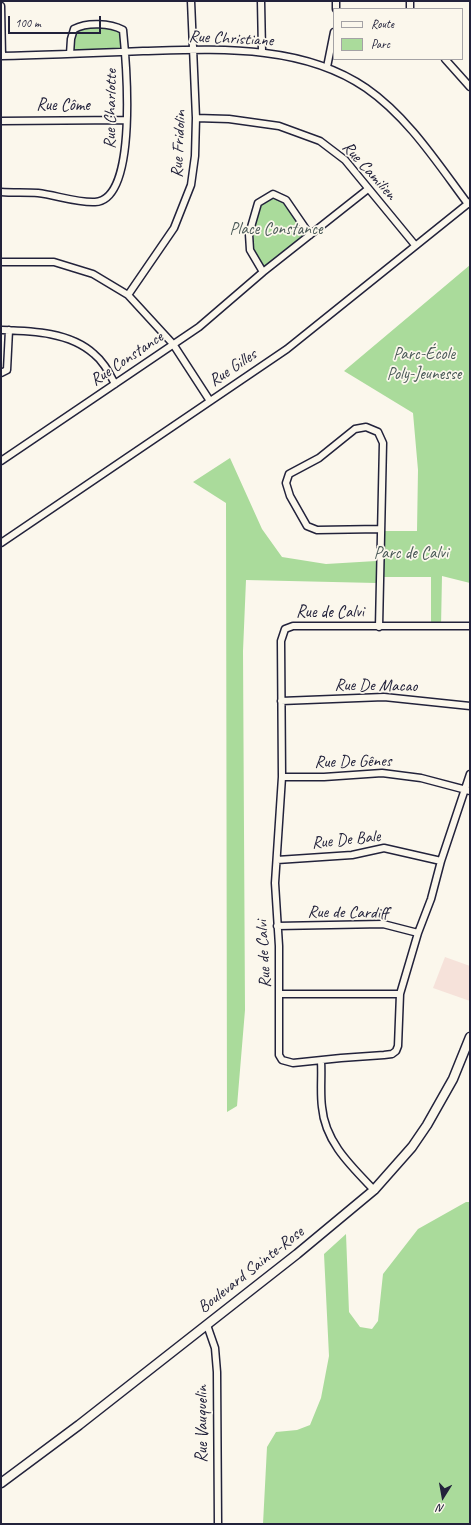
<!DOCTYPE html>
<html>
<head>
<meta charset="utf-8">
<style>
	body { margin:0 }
	#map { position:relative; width:471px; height:1525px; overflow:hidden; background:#fbf7ec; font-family:Caveat,sans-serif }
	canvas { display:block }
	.frame { position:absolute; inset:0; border:2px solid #22223b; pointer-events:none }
	.legend { position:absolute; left:333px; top:8px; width:130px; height:52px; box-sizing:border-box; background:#fbf7ec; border:1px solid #a4a2a5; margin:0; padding:5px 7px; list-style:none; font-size:12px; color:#22223b }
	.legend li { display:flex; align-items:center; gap:8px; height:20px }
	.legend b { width:20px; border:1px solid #a4a2a5 }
	.north { position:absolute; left:423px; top:1477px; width:40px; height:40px; -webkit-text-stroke:3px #fbf7ec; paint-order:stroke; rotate:191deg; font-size:11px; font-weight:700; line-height:16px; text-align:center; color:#22223b }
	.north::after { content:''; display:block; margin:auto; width:14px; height:18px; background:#22223b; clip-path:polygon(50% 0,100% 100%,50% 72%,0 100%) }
	.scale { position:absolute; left:8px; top:16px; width:93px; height:18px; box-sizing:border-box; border:2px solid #22223b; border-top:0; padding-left:5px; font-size:12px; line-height:14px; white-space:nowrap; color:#22223b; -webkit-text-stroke:3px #fbf7ec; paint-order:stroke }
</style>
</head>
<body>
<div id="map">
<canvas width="471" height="1525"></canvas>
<div class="frame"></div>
<ul class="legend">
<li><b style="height:5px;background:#fbf7ec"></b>Route</li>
<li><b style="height:11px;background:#aadb9b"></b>Parc</li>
</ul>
<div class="north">N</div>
<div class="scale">100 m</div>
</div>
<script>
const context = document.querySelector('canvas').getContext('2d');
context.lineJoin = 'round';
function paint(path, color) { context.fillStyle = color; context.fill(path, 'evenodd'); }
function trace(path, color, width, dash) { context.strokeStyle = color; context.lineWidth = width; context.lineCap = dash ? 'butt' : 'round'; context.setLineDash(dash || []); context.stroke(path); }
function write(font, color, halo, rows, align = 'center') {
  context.font = font + ' Caveat,sans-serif'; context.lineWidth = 3.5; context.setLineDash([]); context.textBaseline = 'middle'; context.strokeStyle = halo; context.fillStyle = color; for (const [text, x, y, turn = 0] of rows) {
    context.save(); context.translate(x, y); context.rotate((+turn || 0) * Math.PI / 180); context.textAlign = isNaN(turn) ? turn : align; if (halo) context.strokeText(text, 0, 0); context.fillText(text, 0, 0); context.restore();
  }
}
const built = new Path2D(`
	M445,957L470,966V1001L433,988Z`);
const green = new Path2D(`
	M114,25L123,30L125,52L70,54L74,29Z
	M273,194L286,200L310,235L263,272L250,250L249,234L258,203Z
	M470,265V583L442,576L441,627H431V577H380L381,531H417L418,470L413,413L344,371Z
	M230,458L262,529L282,557L326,564L376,561V583L246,580L243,651L245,1010L237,1106L227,1112L226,503L193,482Z
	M466,1202H470V1524H263L267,1447L276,1432L297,1430L310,1425L321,1398L329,1356L324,1254L346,1234L349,1312L360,1327L372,1329L378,1321L383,1274L418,1229Z`);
const minor = new Path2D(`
	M261,1L262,51
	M336,1V9
	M1,6L2,56
	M410,9V1
	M1,56C48,55 96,53 143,51C218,49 302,44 366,88C408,117 438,164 468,204
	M445,59L470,87
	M327,67L334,32
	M196,118L229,119L279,126L320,141L345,160L415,245
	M1,121L126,120
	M1,192C13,193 26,192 38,193C55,195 78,203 95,202C139,200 126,60 123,30C110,23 87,22 74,29L71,39L70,54
	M1,262H54L93,274L128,295L173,344L210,401
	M263,272L250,250L249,234L258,203L273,194L286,200L310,235
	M128,295L174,228L191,185L195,156L196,118L191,1
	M1,330C32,331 70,332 94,354C104,362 109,373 115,384
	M1,373L7,370L9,330
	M1,461L199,327L263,272L368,189
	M1,543L287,349L470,202
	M470,626H293L285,629L281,641L282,777L275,883L279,946V1055L282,1060L293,1063L341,1058L384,1055L392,1054L396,1051L398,1046L400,994L418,933L431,899L441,861L470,774
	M379,627L383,443L378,432L366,427L355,429L319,458L289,474L286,483L290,496L307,526L317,530L381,529
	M281,701L384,697L470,706
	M282,777H324L382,773L421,778L470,791
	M277,860L352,855L384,848L441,861
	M277,926L383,924L418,933
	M280,994H400
	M321,1061C322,1076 320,1092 322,1107C325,1142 351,1166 374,1190
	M207,1325L215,1348L217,1372L218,1524`);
const tertiary = new Path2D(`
	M1,1483L79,1425L297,1254L374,1190L412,1147L427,1125L453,1079L470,1037`);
const streetNames = [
	["Rue Christiane",231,39,3],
	["Rue Côme",63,106],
	["Rue Charlotte",111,109,-89],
	["Rue Fridolin",179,144,-87],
	["Rue Camilien",369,171,48],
	["Rue Constance",127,359,-34],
	["Rue Gilles",233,368,-34],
	["Rue de Calvi",330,613],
	["Rue De Macao",376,686,1],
	["Rue De Gênes",353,762,-1],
	["Rue De Bale",346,840,-6],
	["Rue de Cardiff",348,913,1],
	["Rue de Calvi",264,954,-93],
	["Boulevard Sainte-Rose",251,1270,-38],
	["Rue Vauquelin",203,1424,-90]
];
const parkNames = [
	["Place Constance",276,230],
	["Parc-École",424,355],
	["Poly-Jeunesse",424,375],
	["Parc de Calvi",411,554]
];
paint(built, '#f6e2da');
paint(green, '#aadb9b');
trace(minor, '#22223b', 9);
trace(tertiary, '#22223b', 11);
trace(minor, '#fbf7ec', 6);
trace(tertiary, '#fbf7ec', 8);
write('17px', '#22223b', '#fbf7ec', streetNames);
write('17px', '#4b5a58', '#fbf7ec', parkNames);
</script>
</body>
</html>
